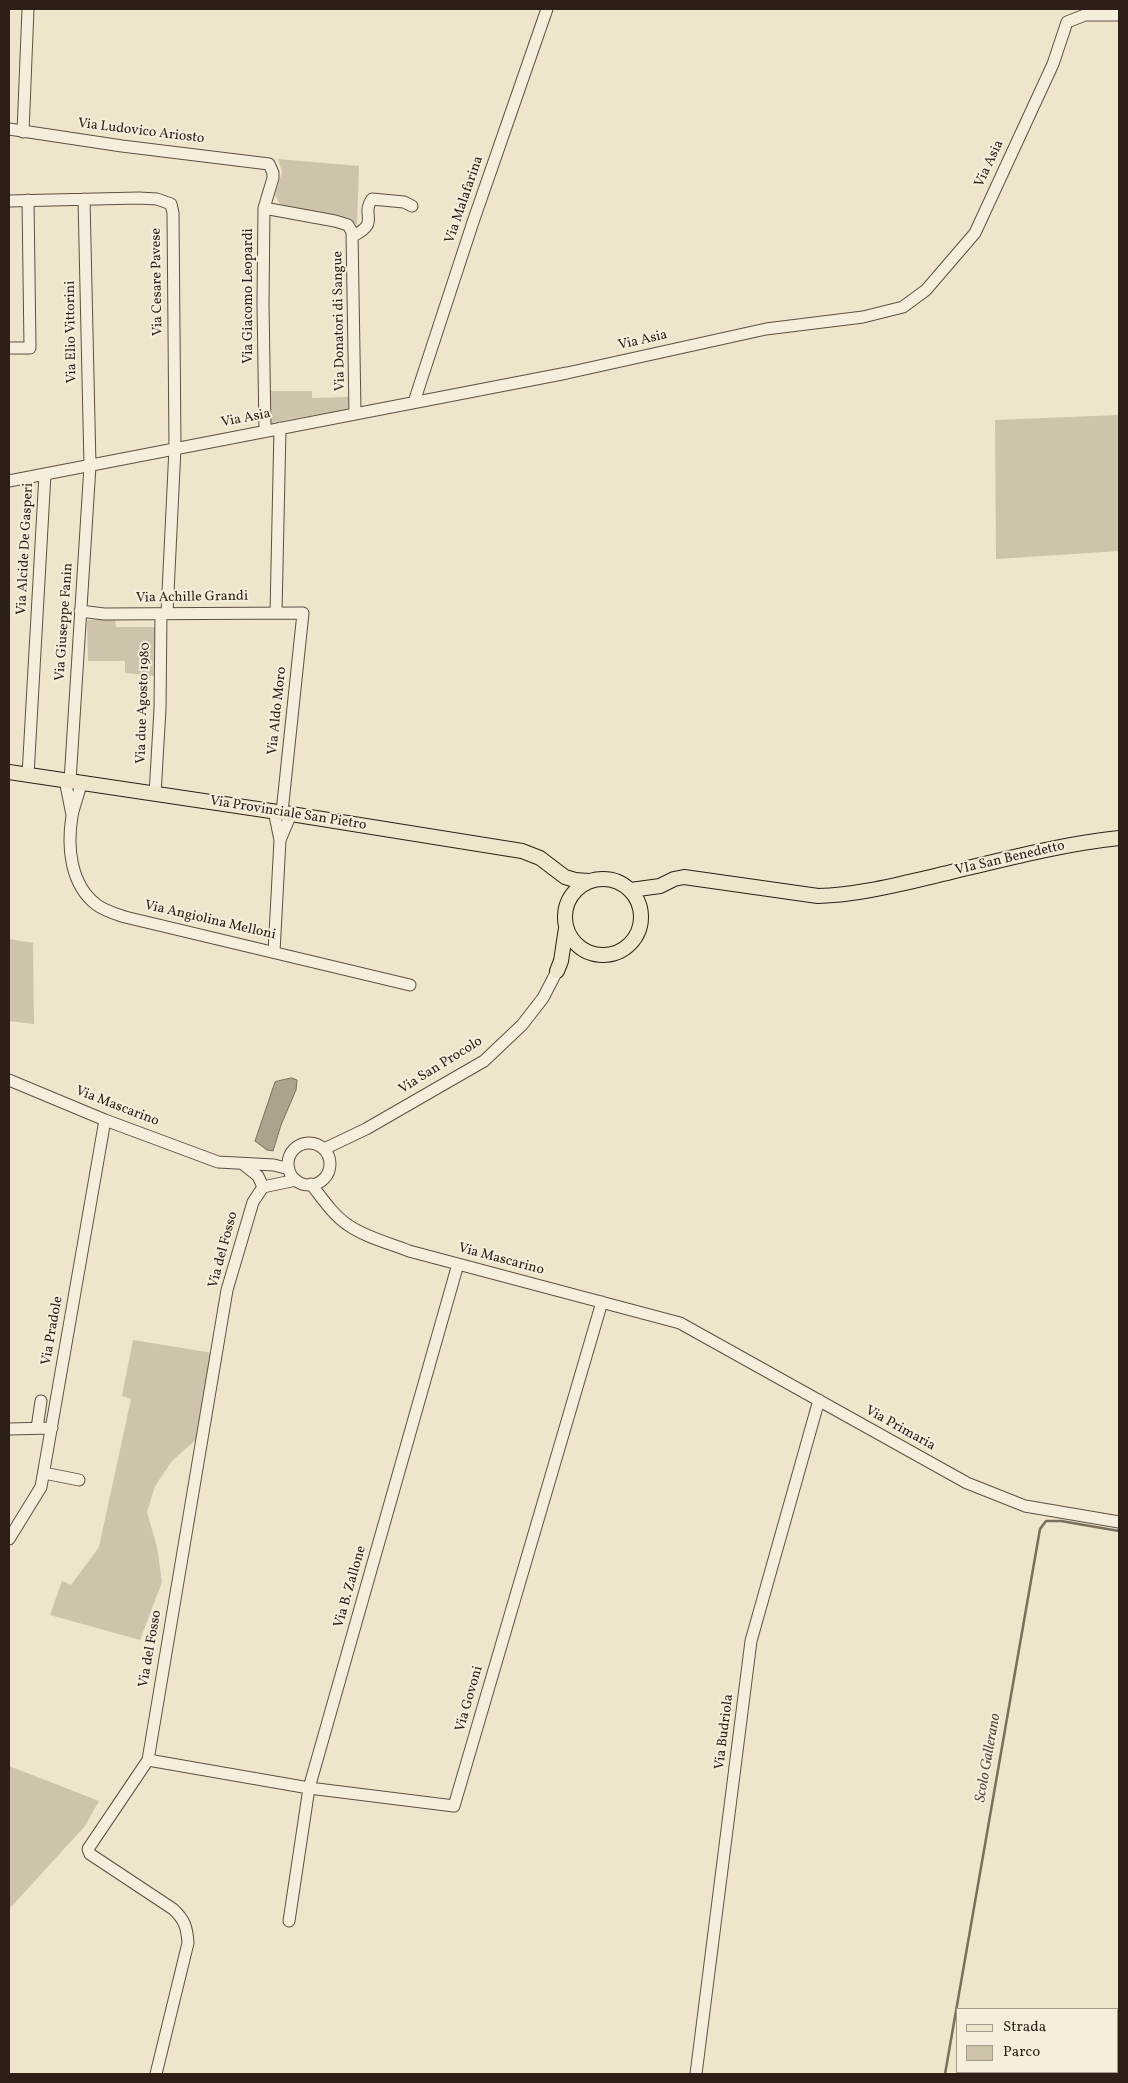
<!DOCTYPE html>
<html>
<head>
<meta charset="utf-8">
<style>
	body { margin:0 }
	#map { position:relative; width:1128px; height:2083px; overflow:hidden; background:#efe5ca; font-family:Vollkorn,serif }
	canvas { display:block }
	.frame { position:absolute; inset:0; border:10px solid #2d1f16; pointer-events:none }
	.legend { position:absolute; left:956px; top:2008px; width:162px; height:65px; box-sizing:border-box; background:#f5eedd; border:1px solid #a59b8d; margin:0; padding:6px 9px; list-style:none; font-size:15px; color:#2d1f16 }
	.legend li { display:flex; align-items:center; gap:10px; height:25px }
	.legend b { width:25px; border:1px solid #a59b8d }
</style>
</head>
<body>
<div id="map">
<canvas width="1128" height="2083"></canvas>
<div class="frame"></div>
<ul class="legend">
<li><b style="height:6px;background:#efe5ca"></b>Strada</li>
<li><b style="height:14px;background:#cec3ab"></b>Parco</li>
</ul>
</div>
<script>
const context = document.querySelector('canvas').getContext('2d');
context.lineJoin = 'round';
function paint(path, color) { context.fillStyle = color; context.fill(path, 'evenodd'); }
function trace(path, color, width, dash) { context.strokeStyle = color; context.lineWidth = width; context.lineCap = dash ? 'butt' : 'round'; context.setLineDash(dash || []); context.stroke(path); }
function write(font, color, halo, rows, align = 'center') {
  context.font = font + ' Vollkorn,serif'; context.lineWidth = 4; context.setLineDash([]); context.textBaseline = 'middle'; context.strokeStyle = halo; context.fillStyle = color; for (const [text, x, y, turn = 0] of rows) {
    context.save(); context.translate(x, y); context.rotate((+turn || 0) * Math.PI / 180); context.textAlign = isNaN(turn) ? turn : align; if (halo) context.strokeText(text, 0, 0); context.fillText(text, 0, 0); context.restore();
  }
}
const green = new Path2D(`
	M278,159L359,166L357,225L350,219L281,206L275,195L282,172Z
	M269,391H312V398L349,397V409L270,423Z
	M1119,415V551L996,559L995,420Z
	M115,619L116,627H155L154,676L125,673V661H88L87,620Z
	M9,939L33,943L34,1024L9,1021Z
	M133,1340L213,1353L200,1436L172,1461L155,1486L147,1512L157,1547L162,1582L140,1640L50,1615L62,1581L71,1585L99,1547L131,1399L122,1396Z
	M9,1766L99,1801L85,1826L12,1906L9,1907Z`);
const water = new Path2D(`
	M292,1078L297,1080L296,1090L281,1125L273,1151L267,1150L255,1141L275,1082Z`);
const stream = new Path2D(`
	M945,2074L1040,1529L1046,1521H1061L1119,1531`);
const minor = new Path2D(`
	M9,129L122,146L269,164L273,173V178L264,208L263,303L265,431
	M23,132L28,9
	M9,201L139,198L157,199L171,204L173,213L175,448L167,613
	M264,208L335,221L348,225L352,232L355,413
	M353,236C381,222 360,216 372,199L404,202L412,206
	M9,348H30L28,200
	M414,402L473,222L547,9
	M9,481L567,373L766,329L863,317L903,307L926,290L975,233L1053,64L1067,22L1085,15H1119
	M80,611L104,614L303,613L282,812
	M276,613L280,428
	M28,775L45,474
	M65,780L72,815
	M70,781L90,466L84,199
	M81,783C79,794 74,805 72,816C67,846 70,885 97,905C105,911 116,914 125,917L410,985
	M155,794L160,709L161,614
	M274,811L280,840L291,814
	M274,952L280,840
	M9,1080L105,1120L218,1162L274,1165L289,1169
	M288 1164a21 21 0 1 1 42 0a21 21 0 1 1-42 0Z
	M324,1149L366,1129L484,1061L522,1025L543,998L557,971
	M244,1165L258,1176L263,1187
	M311,1184C322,1198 333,1215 348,1225C365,1237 389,1243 409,1251L680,1323L967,1483L1025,1506L1119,1522
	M37,1428L41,1401
	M9,1429L52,1428
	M44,1473L79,1480
	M9,1539L41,1487L105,1120
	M148,1760L309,1788L454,1806L602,1302
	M289,1921L309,1788L458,1264
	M156,2074L188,1943C187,1928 185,1920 173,1909L90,1854L88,1849L148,1760L227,1290L253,1202L263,1187L296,1180
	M696,2074L751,1641L819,1400`);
const major = new Path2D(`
	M9,772L291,814L522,851L540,858L565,877L575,880L589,881
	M565 917a38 38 0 1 1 76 0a38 38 0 1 1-76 0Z
	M631,890L660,886L674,879L684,877L818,896C853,895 888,887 922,879C987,864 1053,845 1119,838
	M557,971L561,961L566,928`);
const streetNames = [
	["Via Ludovico Ariosto",141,132,7],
	["Via Asia",990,164,-65],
	["Via Malafarina",465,200,-71],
	["Via Cesare Pavese",158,282,-91],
	["Via Giacomo Leopardi",249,296,-90],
	["Via Donatori di Sangue",340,321,-91],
	["Via Elio Vittorini",72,332,-91],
	["Via Asia",643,341,-13],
	["Via Asia",246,419,-11],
	["Via Alcide De Gasperi",26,549,-87],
	["Via Achille Grandi",192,598,-1],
	["Via Giuseppe Fanin",65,622,-86],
	["Via due Agosto 1980",144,703,-88],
	["Via Aldo Moro",278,711,-84],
	["Via Provinciale San Pietro",288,814,9],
	["VIa San Benedetto",1010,859,-13],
	["Via Angiolina Melloni",210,921,13],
	["Via San Procolo",441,1066,-32],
	["Via Mascarino",117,1107,21],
	["Via del Fosso",224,1250,-75],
	["Via Mascarino",501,1260,15],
	["Via Pradole",53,1331,-80],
	["Via Primaria",900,1429,29],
	["Via B. Zallone",351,1587,-74],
	["Via del Fosso",151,1649,-80],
	["Via Govoni",470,1699,-74],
	["Via Budriola",725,1732,-83]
];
const waterNames = [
	["Scolo Gallerano",989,1758,-80]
];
paint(green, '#cec3ab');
paint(water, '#ada28d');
trace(water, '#7a6e5d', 1);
trace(stream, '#7a6e5d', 2.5);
trace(minor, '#5e5043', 13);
trace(major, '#2d1f16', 16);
trace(minor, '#f5eedd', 11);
trace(major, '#efe5ca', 14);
write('14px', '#2d1f16', '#f5eedd', streetNames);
write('italic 15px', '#5a4d40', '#f5eedd', waterNames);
</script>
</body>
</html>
